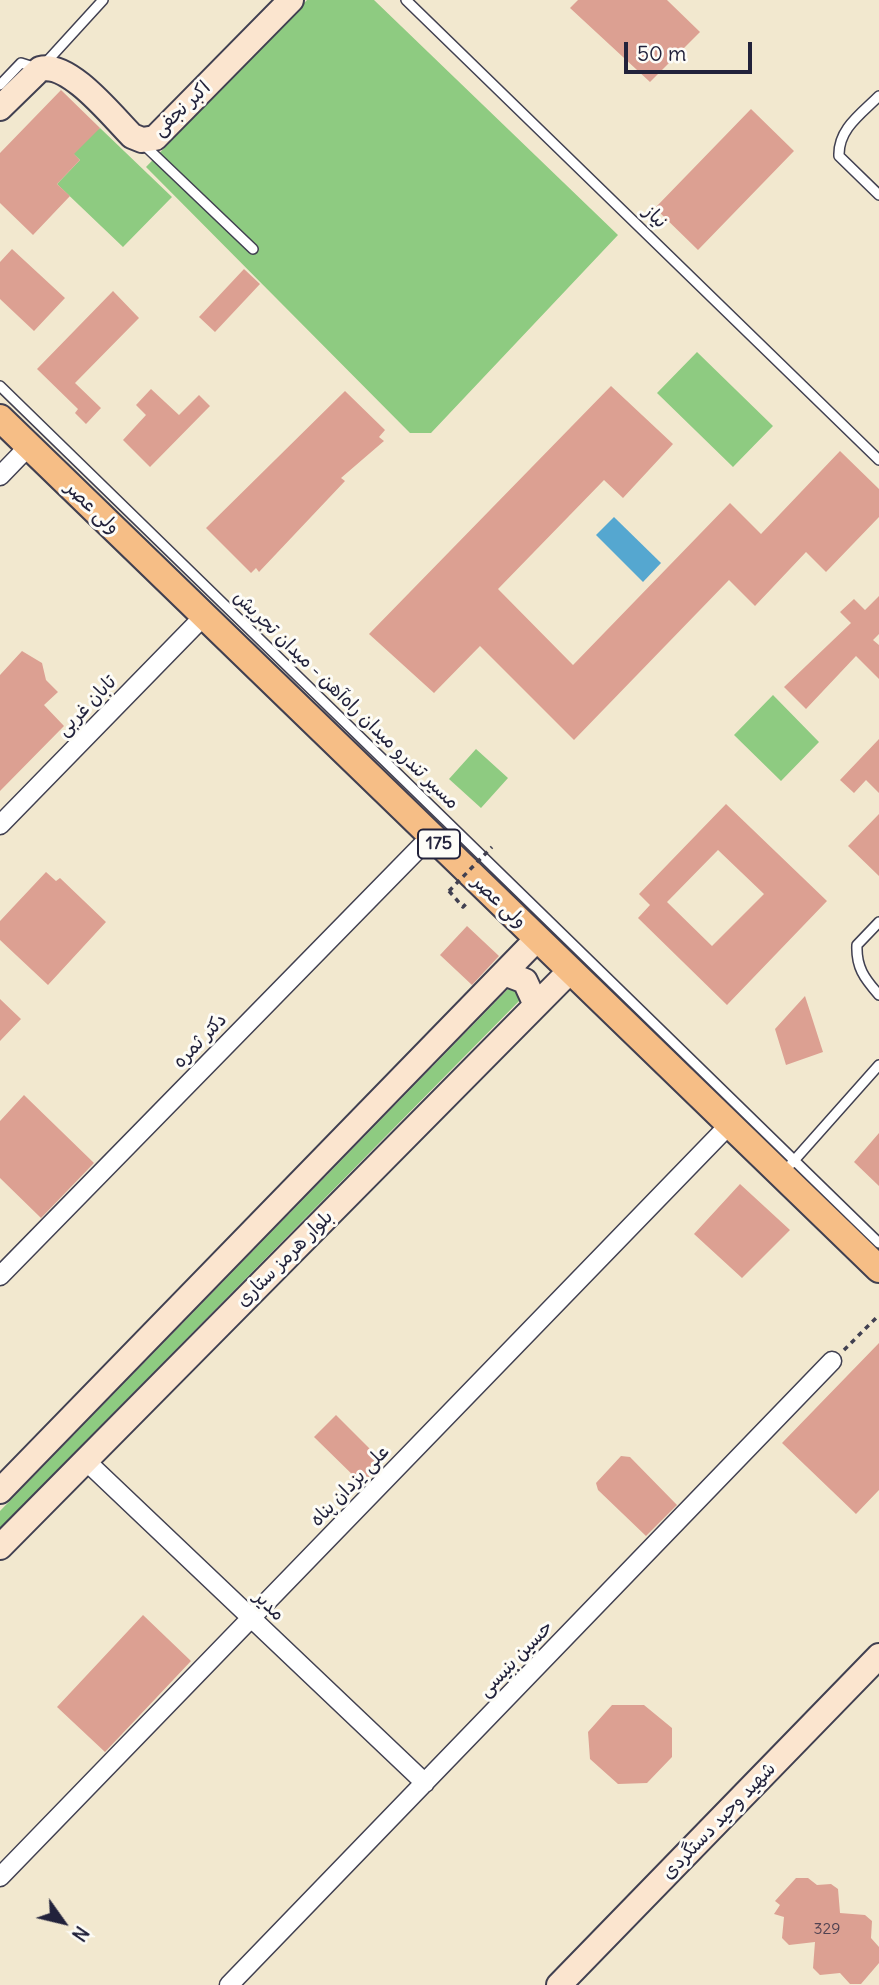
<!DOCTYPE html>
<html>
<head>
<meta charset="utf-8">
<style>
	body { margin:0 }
	#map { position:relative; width:879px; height:1985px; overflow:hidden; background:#f2e8cf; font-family:Delius,sans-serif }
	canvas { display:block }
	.north { position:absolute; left:28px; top:1887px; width:70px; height:70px; -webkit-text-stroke:5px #fdfcf7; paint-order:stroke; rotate:124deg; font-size:19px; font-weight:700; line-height:28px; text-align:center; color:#22223b }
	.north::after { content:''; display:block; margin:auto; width:24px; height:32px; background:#22223b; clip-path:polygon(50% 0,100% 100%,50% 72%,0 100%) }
	.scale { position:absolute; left:624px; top:42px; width:128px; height:32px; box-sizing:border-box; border:4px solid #22223b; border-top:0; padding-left:9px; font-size:21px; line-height:24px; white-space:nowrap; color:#22223b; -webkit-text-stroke:5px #fdfcf7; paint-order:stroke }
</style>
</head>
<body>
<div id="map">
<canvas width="879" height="1985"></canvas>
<div class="north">N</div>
<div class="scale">50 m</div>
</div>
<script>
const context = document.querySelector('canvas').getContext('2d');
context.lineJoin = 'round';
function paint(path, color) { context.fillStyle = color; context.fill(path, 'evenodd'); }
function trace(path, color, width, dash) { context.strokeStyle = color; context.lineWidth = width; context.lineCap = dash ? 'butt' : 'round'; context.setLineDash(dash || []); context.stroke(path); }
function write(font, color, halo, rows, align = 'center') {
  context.font = font + ' Delius,"Playpen Sans Arabic",sans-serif'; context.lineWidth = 6; context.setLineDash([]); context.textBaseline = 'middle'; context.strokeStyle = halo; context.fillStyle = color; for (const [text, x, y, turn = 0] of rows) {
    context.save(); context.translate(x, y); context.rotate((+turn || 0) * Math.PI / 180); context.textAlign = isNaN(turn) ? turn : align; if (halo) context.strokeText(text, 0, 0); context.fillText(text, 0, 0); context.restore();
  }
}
const green = new Path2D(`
	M307,0H374L618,235L431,433H410L146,167Z
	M100,128L172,197L123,247L57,184L80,160L68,149Z
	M697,352L773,426L733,467L657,393Z
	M773,695L819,742L781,781L734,735Z
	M476,749L508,778L481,808L449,779Z
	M511,986L523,990L521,999L0,1528V1511Z`);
const water = new Path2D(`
	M614,517L661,563L643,582L596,535Z`);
const building = new Path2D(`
	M578,0H667L700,32L650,82L570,8Z
	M61,90L100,128L74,154L80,160L57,184L70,196L33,235L0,203V153Z
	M751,109L794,151L698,250L655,208Z
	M12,249L65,298L34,331L0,299V262Z
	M244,269L260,284L215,332L199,317Z
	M113,291L139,318L75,383L101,408L86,424L75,413L78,409L37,369Z
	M611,386L673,444L623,498L604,480L498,589L573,665L730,503L761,534L840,451L879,489V517L826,572L806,552L755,606L729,580L574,740L480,646L434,693L369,634Z
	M151,389L179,415L199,395L210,406L150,467L123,440L146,415L136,405Z
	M345,391L385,430L379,437L384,441L341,478L345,481L259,572L256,568L251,573L206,528Z
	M879,596V634L873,640L879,645V679L856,656L806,709L784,687L851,623L840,612L854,599L865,610Z
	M22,651L42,663L46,680L58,692L44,705L64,726L0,791V675Z
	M879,739V793L866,780L854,793L840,780Z
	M726,804L827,901L727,1005L638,918L650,905L639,894ZM718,850L764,894L712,946L667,902Z
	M879,814V876L848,846Z
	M46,872L56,881L60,878L106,922L48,985L0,940V921Z
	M467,926L499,956L472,985L440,955Z
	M805,996L823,1052L786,1065L775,1029Z
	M0,999L21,1019L0,1041Z
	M24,1095L94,1163L41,1218L0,1178V1121Z
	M879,1133V1186L854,1162Z
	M740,1184L790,1230L742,1278L694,1234Z
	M879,1343V1490L856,1514L782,1443Z
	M336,1415L383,1462L362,1484L314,1437Z
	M621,1456L630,1457L677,1505L646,1536L598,1490L596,1483Z
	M143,1615L191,1661L105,1752L57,1707Z
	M612,1705H644L672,1728V1757L647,1783L618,1784L590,1759L588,1732Z
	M796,1878H808L817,1885L831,1884L838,1889L840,1913L865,1915L872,1921L871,1938L879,1947V1963L861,1984H850L840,1973L820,1975L813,1968L815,1942L789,1945L782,1938L784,1917L774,1914L780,1905L775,1901Z`);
const path = new Path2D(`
	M449,891L463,907L468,902
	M844,1350L879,1315`);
const lane = new Path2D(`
	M406,0L879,460
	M0,85L21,63L40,69L103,0
	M879,96C861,114 838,129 839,156L879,195
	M142,143L253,249
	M0,386L879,1243
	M879,922L857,945C856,967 864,978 879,995
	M791,1164L879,1065`);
const street = new Path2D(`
	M0,476L29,446
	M0,825L204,616
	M0,1276L431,836
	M85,1460L425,1783
	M0,1877L729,1125
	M229,1985L832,1361`);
const secondary = new Path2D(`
	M0,108L40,69C69,61 112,116 132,136L142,140L155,138L291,0
	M504,973L525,981L536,1005
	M0,1491L537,939
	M0,1547L570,971
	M559,1985L879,1656`);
const primary = new Path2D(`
	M0,418L879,1269`);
const pathBridge = new Path2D(`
	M449,891L492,847`);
const numberNames = [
	["329",827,1929]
];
const shields = [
	[439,844,42]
];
const shieldNames = [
	["175",439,844]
];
const streetNames = [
	["اکبر نجفی",182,109,-43],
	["نیاز",655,217,44],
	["ولی عصر",92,508,44],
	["مسیر تندرو میدان راه‌آهن - میدان تجریش",346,700,44],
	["تابان غربی",87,706,-46],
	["ولی عصر",499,902,44],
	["دکتر ثمره",200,1041,-46],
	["بلوار هرمز ستاری",285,1259,-45],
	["علی یزدان پناه",350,1486,-46],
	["مدیر",269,1606,44],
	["حسین بنیسی",516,1659,-46],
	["شهید وحید دستگردی",719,1821,-46]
];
paint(green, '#8ecb81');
paint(water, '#55a7d0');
paint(building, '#dca092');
trace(lane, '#414051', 12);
trace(street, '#414051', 21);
trace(secondary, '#414051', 28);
trace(primary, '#414051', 30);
trace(path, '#414051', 3.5, [5, 5]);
trace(lane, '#fff', 9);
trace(street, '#fff', 18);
trace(secondary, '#fbe5cf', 24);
trace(primary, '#f6be86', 26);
trace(pathBridge, '#414051', 3.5, [5, 5]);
write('16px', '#504251', null, numberNames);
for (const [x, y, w] of shields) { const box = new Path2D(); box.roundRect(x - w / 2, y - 14.5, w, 29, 5); context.fillStyle = '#fdfcf7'; context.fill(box); trace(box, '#22223b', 2); }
write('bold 18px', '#22223b', null, shieldNames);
write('19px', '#22223b', '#fdfcf7', streetNames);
</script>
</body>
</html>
